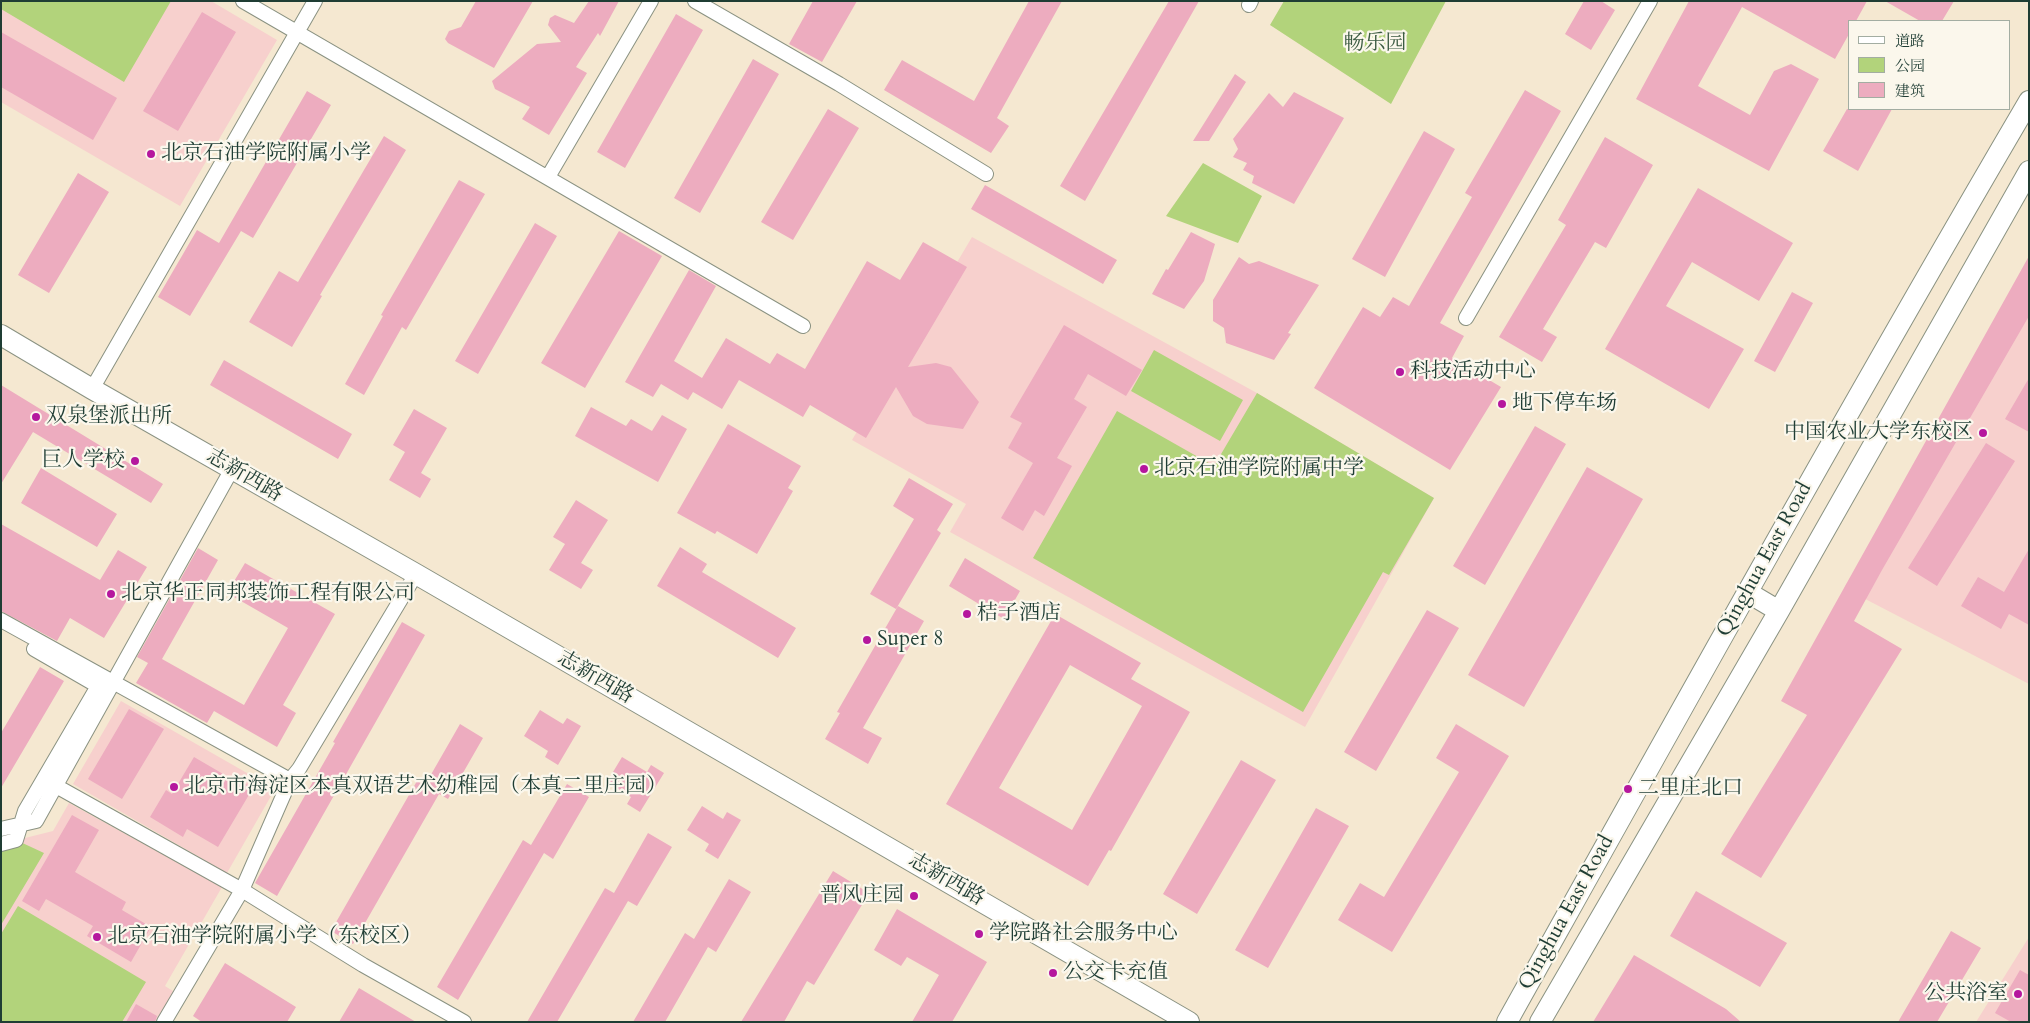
<!DOCTYPE html>
<html>
<head>
<meta charset="utf-8">
<style>
	body { margin:0 }
	#map { position:relative; width:2030px; height:1023px; overflow:hidden; background:#f5e8d1; font-family:Cardo,"Noto Serif SC",serif }
	canvas { display:block }
	.frame { position:absolute; inset:0; border:2px solid #1f3d34; pointer-events:none }
	.legend { position:absolute; left:1848px; top:20px; width:162px; height:90px; box-sizing:border-box; background:#fbf7ec; border:1px solid #a3ada2; margin:0; padding:6px 9px; list-style:none; font-size:15px; color:#1f3d34 }
	.legend li { display:flex; align-items:center; gap:10px; height:25px }
	.legend b { width:25px; border:1px solid #a3ada2 }
</style>
</head>
<body>
<div id="map">
<canvas width="2030" height="1023"></canvas>
<div class="frame"></div>
<ul class="legend">
<li><b style="height:6px;background:#fff"></b>道路</li>
<li><b style="height:14px;background:#b2d37b"></b>公园</li>
<li><b style="height:14px;background:#edacbf"></b>建筑</li>
</ul>
</div>
<script>
const context = document.querySelector('canvas').getContext('2d');
context.lineJoin = 'round';
function paint(path, color) { context.fillStyle = color; context.fill(path, 'evenodd'); }
function trace(path, color, width, dash) { context.strokeStyle = color; context.lineWidth = width; context.lineCap = dash ? 'butt' : 'round'; context.setLineDash(dash || []); context.stroke(path); }
function write(font, color, halo, rows, align = 'center') {
  context.font = font + ' Cardo,"Noto Serif SC",serif'; context.lineWidth = 4.5; context.setLineDash([]); context.textBaseline = 'middle'; context.strokeStyle = halo; context.fillStyle = color; for (const [text, x, y, turn = 0] of rows) {
    context.save(); context.translate(x, y); context.rotate((+turn || 0) * Math.PI / 180); context.textAlign = isNaN(turn) ? turn : align; if (halo) context.strokeText(text, 0, 0); context.fillText(text, 0, 0); context.restore();
  }
}
const built = new Path2D(`
	M1,1H211L277,40L180,206L1,102Z
	M972,237L1257,393L1434,498L1305,727L950,532L966,504L852,440Z
	M2029,278V684L1844,588Z
	M121,701L275,789L227,873L73,784Z
	M69,803L222,887L165,986L176,993L159,1022H1V844L53,831Z
	M2029,937V1022H1976Z`);
const green = new Path2D(`
	M1,1H171L124,82L1,9Z
	M1284,1H1446L1391,104L1270,25Z
	M1203,163L1262,196L1238,243L1166,216Z
	M1154,350L1243,400L1220,441L1131,391Z
	M1257,393L1434,498L1389,575L1383,572L1303,712L1033,558L1117,411L1214,466Z
	M16,840L44,853L1,925V844Z
	M18,906L146,982L122,1022H1V934Z`);
const building = new Path2D(`
	M476,1H533L494,68L448,43L445,39L449,31L461,27Z
	M589,1H619L600,36L598,33L576,67L587,73L549,135L522,119L530,107L495,89L492,81L537,44L561,42L548,25L550,18L555,15L574,23Z
	M813,1H857L822,62L789,44Z
	M1029,1H1062L997,118L1009,126L991,153L884,90L902,60L974,101Z
	M1169,1H1199L1085,201L1060,186Z
	M1584,1H1601L1615,10L1591,50L1565,34Z
	M1689,1H1867L1856,21H1849V34L1835,59L1742,7L1698,86L1750,115L1774,71L1791,64L1819,79L1769,171L1636,99Z
	M1885,1H1954L1942,21H1920Z
	M202,12L236,32L178,131L143,111Z
	M676,14L703,30L625,168L597,152Z
	M1,32L117,98L93,140L1,87Z
	M753,59L779,74L700,213L674,198Z
	M1235,74L1246,82L1209,141H1193Z
	M1525,90L1561,111L1440,323L1464,336L1452,358L1501,387L1450,470L1314,388L1363,307L1380,317L1393,297L1409,306L1472,197L1465,193Z
	M307,91L331,105L253,238L241,231L190,316L158,297L197,230L219,243Z
	M1294,92L1344,118L1294,204L1252,183L1254,176L1243,170L1247,163L1233,157L1238,149L1233,139L1269,93L1283,107Z
	M828,109L859,128L793,240L761,222Z
	M1847,109H1892L1858,171L1823,151Z
	M1424,131L1455,149L1385,277L1352,259Z
	M384,136L406,150L320,295L322,296L292,347L249,322L279,271L298,282Z
	M1605,137L1653,165L1606,248L1595,242L1543,329L1557,337L1542,362L1499,337L1566,225L1558,220Z
	M78,173L109,192L49,293L18,275Z
	M459,180L485,194L406,330L402,327L364,395L345,384L383,316L381,315Z
	M985,185L1117,260L1103,284L971,209Z
	M1698,188L1793,243L1759,301L1692,262L1666,306L1744,349L1709,409L1605,349Z
	M535,223L557,236L478,374L455,361Z
	M619,231L662,256L585,388L541,363Z
	M1191,232L1215,244L1204,281L1184,309L1152,294L1166,269L1168,270Z
	M923,242L967,267L908,367L936,363L951,367L979,402L963,429L927,424L913,416L896,387L866,438L810,405L803,417L739,380L722,409L693,392L688,400L661,384L653,397L625,382L689,270L716,286L674,361L702,378L726,338L770,364L777,353L805,369L867,261L900,280Z
	M2029,256V316L1882,570L1854,621L1902,649L1761,878L1721,854L1807,715L1781,701Z
	M1239,257L1249,264L1259,261L1319,285L1288,333L1291,334L1274,360L1226,343L1224,328L1213,321V300Z
	M1792,292L1813,303L1775,372L1754,361Z
	M1064,325L1142,370L1126,396L1088,374L1074,399L1087,407L1057,458L1072,466L1044,516L1035,510L1023,531L1001,518L1033,463L1008,448L1022,423L1010,417Z
	M224,360L352,434L338,459L210,385Z
	M2029,378V432L2005,419Z
	M1,385L163,484L151,503L33,432L1,484Z
	M591,407L626,426L631,419L652,431L662,415L687,429L658,482L575,436Z
	M414,409L447,428L421,473L431,479L420,498L389,480L405,452L393,445Z
	M728,424L801,466L788,488L793,491L757,554L717,531L715,534L677,513Z
	M1535,426L1566,444L1485,585L1453,566Z
	M1986,443L2015,461L1937,586L1908,568Z
	M1587,467L1643,499L1524,707L1468,675Z
	M41,468L117,514L97,547L21,503Z
	M909,478L953,504L937,530L941,533L896,609L870,594L914,519L893,506Z
	M576,500L608,520L581,563L593,570L581,589L549,570L565,544L553,537Z
	M1,524L100,580L118,550L147,567L104,638L70,618L57,641L1,611Z
	M680,547L707,564L702,572L796,628L778,658L657,586Z
	M198,548L218,560L162,659L244,705L288,628L227,593L245,563L335,614L283,705L296,713L277,747L214,711L207,723L136,683L148,663L137,657Z
	M2029,549V625L2009,614L2001,629L1961,606L1978,577L2004,592Z
	M965,558L1020,591L1004,619L949,586Z
	M898,606L924,621L863,728L882,738L868,764L825,739L840,713L837,712Z
	M1427,610L1459,628L1376,771L1344,752Z
	M1055,614L1141,663L1131,679L1190,712L1111,851L1109,850L1088,886L946,804ZM1070,665L1142,706L1072,830L999,788Z
	M402,622L425,635L277,896L255,883L335,743L333,742Z
	M40,667L64,681L1,788V733Z
	M129,709L164,729L122,799L88,779Z
	M540,710L563,724L567,718L581,726L558,765L545,757L548,751L524,736Z
	M460,724L483,738L448,799L439,794L353,944L331,931L417,781L425,785Z
	M1456,724L1509,756L1392,952L1338,920L1360,883L1384,897L1459,772L1436,758Z
	M194,757L230,778L231,776L253,788L218,847L187,829L183,837L150,817L166,790L172,794Z
	M622,757L647,772L651,765L664,773L640,812L627,804L631,797L607,782Z
	M1241,760L1276,780L1197,914L1163,894Z
	M567,784L589,797L553,859L544,853L458,1000L437,987L523,840L531,845Z
	M702,806L723,819L727,812L741,820L718,859L705,851L709,844L687,830Z
	M1316,808L1349,826L1268,968L1235,950Z
	M72,815L99,830L75,872L126,902L122,910L151,927L131,962L87,936L93,926L46,899L39,911L22,901Z
	M648,833L672,847L637,906L628,901L557,1022H527L605,888L614,893Z
	M833,871L869,893L814,985L807,981L784,1022H741Z
	M729,879L751,892L716,952L708,947L665,1022H633L685,933L694,939Z
	M1696,891L1787,943L1760,987L1670,936Z
	M897,909L987,962L952,1022H912L939,975L907,957L901,966L874,950Z
	M1951,931L1981,948L1937,1022H1898Z
	M1634,955L1726,1009L1741,1022H1593Z
	M225,963L296,1007L287,1022H202L193,1016Z
	M2020,970L2029,975V1022H2011L1995,1013Z
	M359,988L416,1022H339Z
	M136,1004L157,1016L155,1022H126Z`);
const street = new Path2D(`
	M243,1L803,326
	M695,1L839,84L986,174
	M1249,5L1251,1
	M548,177L651,1
	M1466,318L1650,1
	M92,389L315,1
	M1,620L290,780
	M56,786L242,890L363,965L464,1022
	M1,829L36,821L232,469
	M1,844L16,840L25,811L98,686L34,649
	M164,1022L242,890L290,780L299,769L416,574`);
const secondary = new Path2D(`
	M1,335L92,389L416,574L1189,1022
	M1747,592L1779,611
	M1507,1022C1679,714 1850,406 2029,101
	M1540,1022L1779,611L2029,171`);
const markers = [
	[151,154,5,"#b5179e"],
	[1400,372,5,"#b5179e"],
	[1502,404,5,"#b5179e"],
	[36,417,5,"#b5179e"],
	[1983,433,5,"#b5179e"],
	[135,461,5,"#b5179e"],
	[1144,469,5,"#b5179e"],
	[111,594,5,"#b5179e"],
	[967,614,5,"#b5179e"],
	[867,640,5,"#b5179e"],
	[174,787,5,"#b5179e"],
	[1628,789,5,"#b5179e"],
	[914,896,5,"#b5179e"],
	[979,934,5,"#b5179e"],
	[97,937,5,"#b5179e"],
	[1053,973,5,"#b5179e"],
	[2018,994,5,"#b5179e"]
];
const parkNames = [
	["畅乐园",1375,44]
];
const poiNames = [
	["北京石油学院附属小学",161,154],
	["科技活动中心",1410,372],
	["地下停车场",1512,404],
	["双泉堡派出所",46,417],
	["中国农业大学东校区",1973,433,"right"],
	["巨人学校",125,461,"right"],
	["北京石油学院附属中学",1154,469],
	["北京华正同邦装饰工程有限公司",121,594],
	["桔子酒店",977,614],
	["Super 8",877,640],
	["北京市海淀区本真双语艺术幼稚园（本真二里庄园）",184,787],
	["二里庄北口",1638,789],
	["晋风庄园",904,896,"right"],
	["学院路社会服务中心",989,934],
	["北京石油学院附属小学（东校区）",107,937],
	["公交卡充值",1063,973],
	["公共浴室",2008,994,"right"]
];
const streetNames = [
	["志新西路",244,476,30],
	["Qinghua East Road",1765,560,-61],
	["志新西路",595,678,30],
	["志新西路",946,880,30],
	["Qinghua East Road",1567,913,-61]
];
paint(built, '#f7d0cd');
paint(green, '#b2d37b');
paint(building, '#edacbf');
trace(street, '#8a9282', 16);
trace(secondary, '#8a9282', 22);
trace(street, '#fff', 14);
trace(secondary, '#fff', 20);
for (const [x, y, r, color] of markers) { const dot = new Path2D(); dot.arc(x, y, r, 0, 2 * Math.PI); context.fillStyle = color; context.fill(dot); trace(dot, '#fbf7ec', 2); }
write('21px', '#3c5b42', '#fbf7ec', parkNames);
write('21px', '#1f3d34', '#fbf7ec', poiNames, 'left');
write('21px', '#1f3d34', '#fbf7ec', streetNames);
</script>
</body>
</html>
